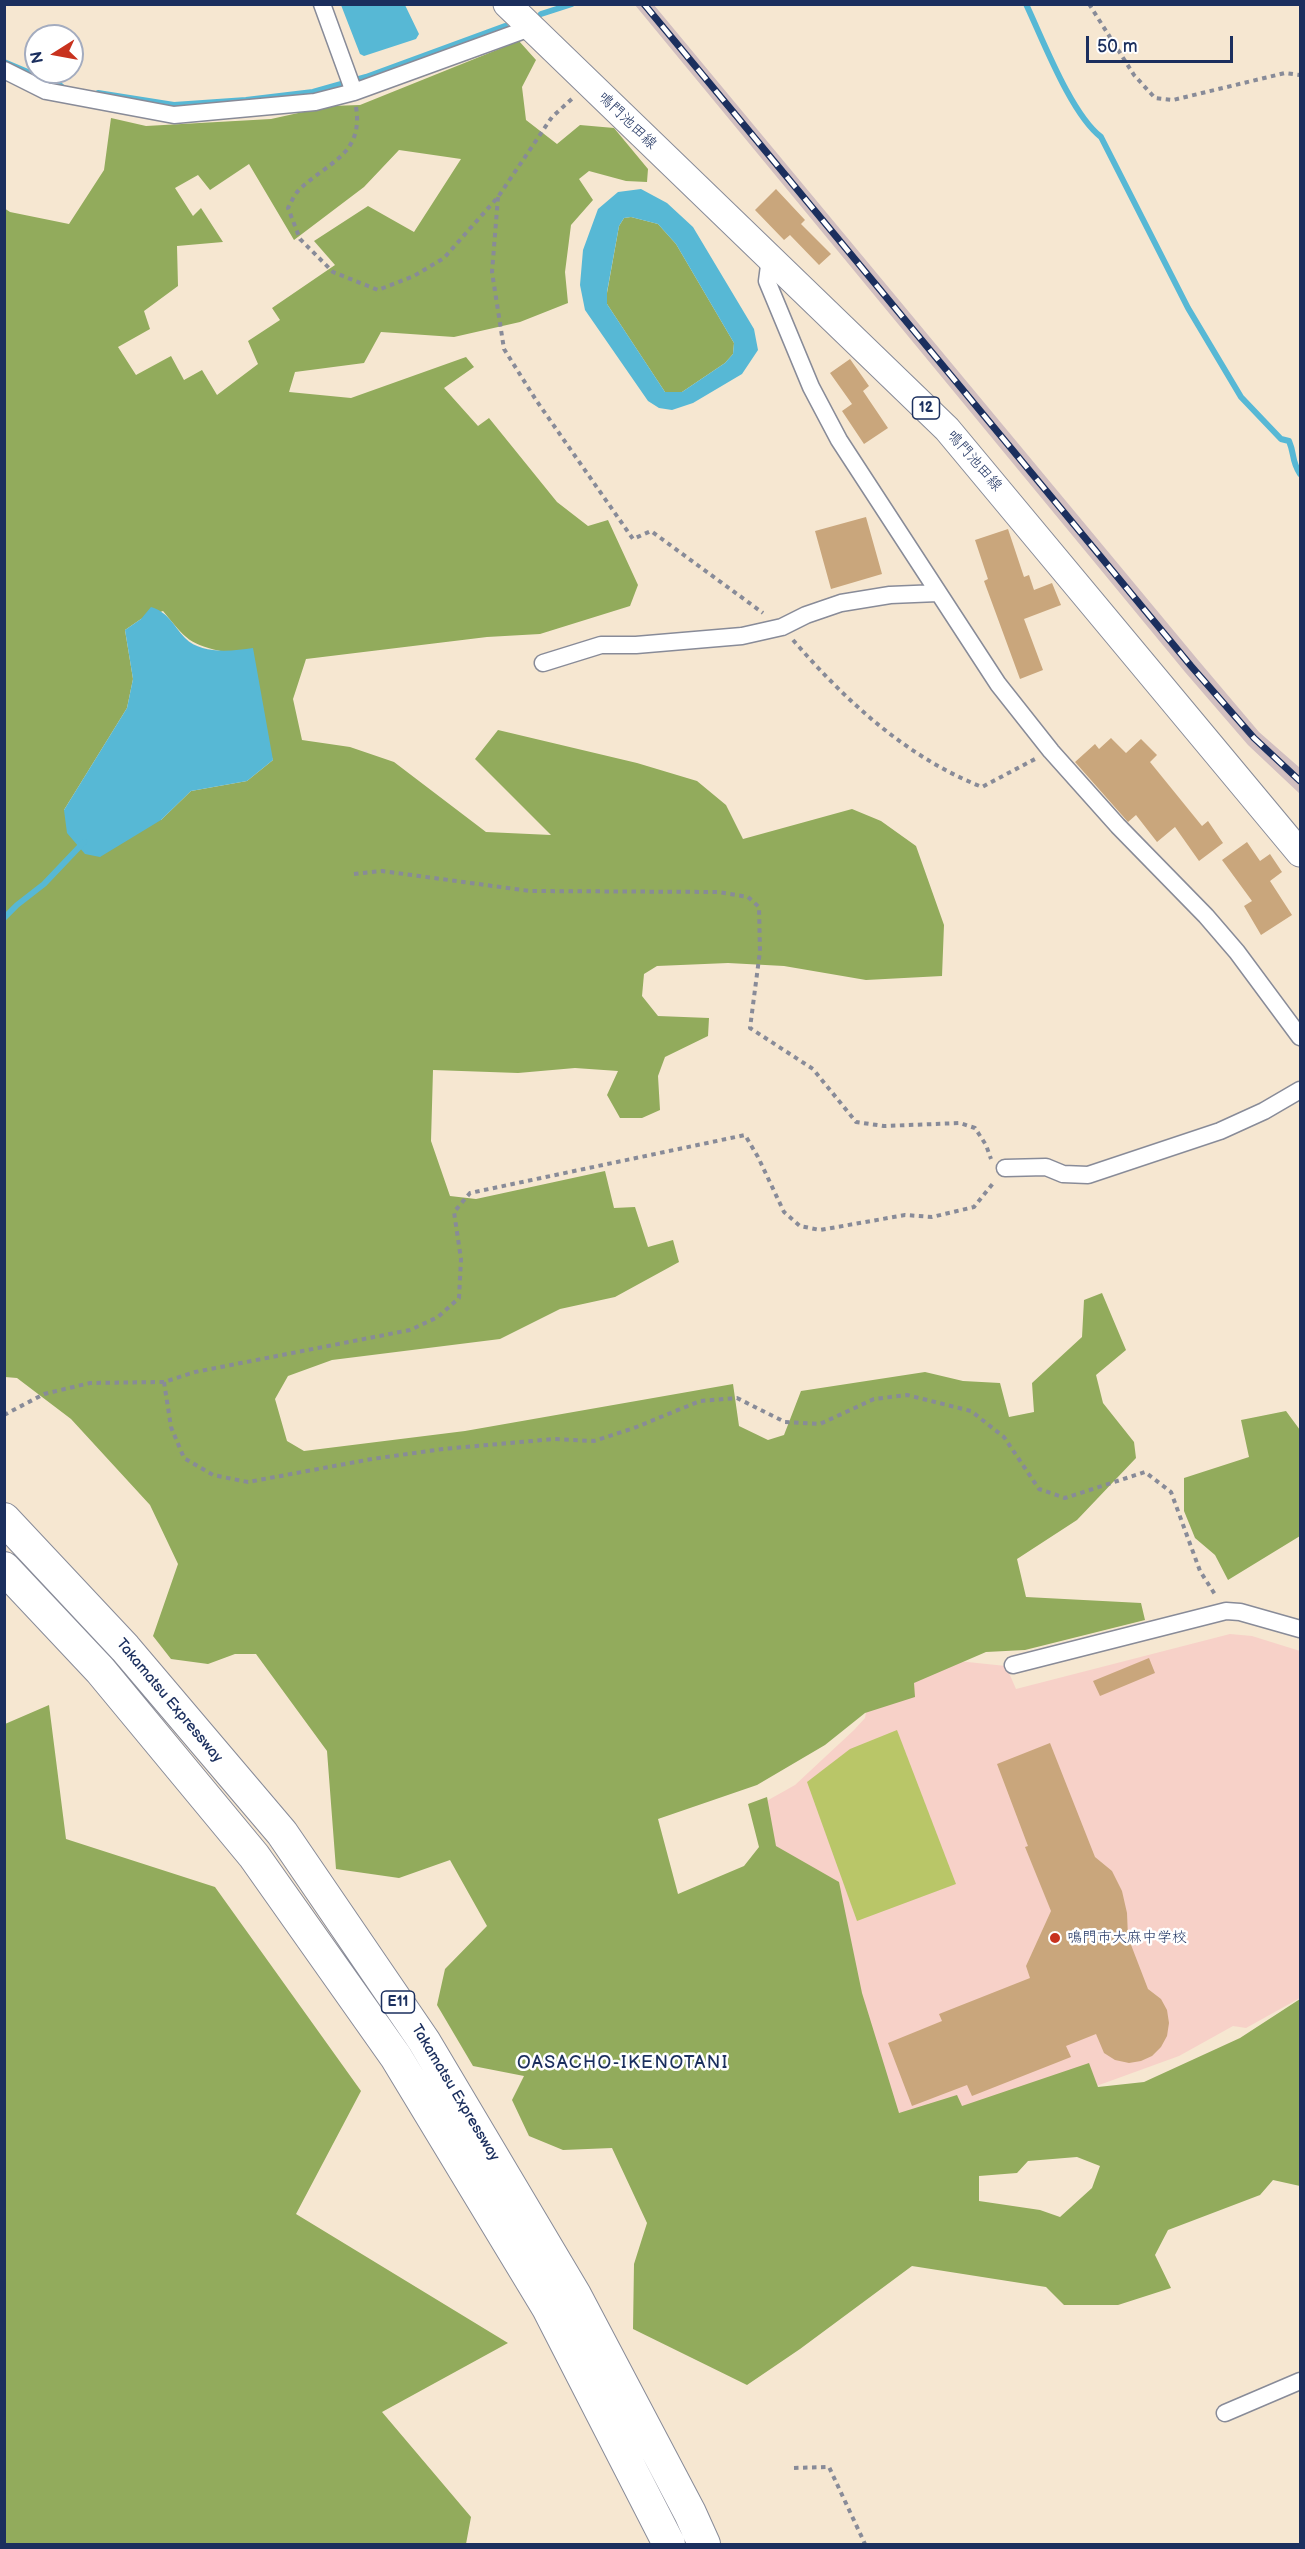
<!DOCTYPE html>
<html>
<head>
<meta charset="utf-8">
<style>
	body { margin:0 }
	#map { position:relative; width:1305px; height:2549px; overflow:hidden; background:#f6e7d1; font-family:"Balsamiq Sans",sans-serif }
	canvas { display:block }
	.frame { position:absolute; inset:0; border:6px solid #1b2f5e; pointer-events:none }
	.north { position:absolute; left:24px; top:24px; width:60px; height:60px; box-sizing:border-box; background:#fff; border:2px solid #a4acbf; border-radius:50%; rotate:259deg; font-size:16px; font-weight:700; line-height:24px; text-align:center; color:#1b2f5e }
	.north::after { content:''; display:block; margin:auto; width:21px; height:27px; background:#c8321e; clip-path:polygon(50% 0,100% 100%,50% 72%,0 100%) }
	.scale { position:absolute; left:1086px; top:36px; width:147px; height:27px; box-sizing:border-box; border:3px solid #1b2f5e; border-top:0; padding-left:8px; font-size:18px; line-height:21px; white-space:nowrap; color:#1b2f5e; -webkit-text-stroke:4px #fff; paint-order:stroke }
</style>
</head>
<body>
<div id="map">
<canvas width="1305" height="2549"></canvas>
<div class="frame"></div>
<div class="north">N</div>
<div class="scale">50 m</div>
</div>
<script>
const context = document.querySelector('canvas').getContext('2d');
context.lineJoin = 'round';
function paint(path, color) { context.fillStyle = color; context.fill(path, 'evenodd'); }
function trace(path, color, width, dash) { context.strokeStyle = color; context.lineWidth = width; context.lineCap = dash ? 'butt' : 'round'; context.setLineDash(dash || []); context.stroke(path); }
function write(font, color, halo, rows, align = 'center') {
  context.font = font + ' "Balsamiq Sans","Klee One",sans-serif'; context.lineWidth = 5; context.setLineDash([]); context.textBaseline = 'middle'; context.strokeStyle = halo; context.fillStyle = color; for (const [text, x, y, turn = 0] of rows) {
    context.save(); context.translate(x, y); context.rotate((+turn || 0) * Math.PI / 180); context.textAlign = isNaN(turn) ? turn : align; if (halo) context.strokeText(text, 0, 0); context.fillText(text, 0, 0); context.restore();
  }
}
const built = new Path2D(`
	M1230,1634L1252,1636L1300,1651V1998L1246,2028L1233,2026L1179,2056L989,2125L867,2181L776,1888L763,1803L795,1785L854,1730L865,1718L867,1706L948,1660L1006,1666L1016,1689Z`);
const industrial = new Path2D(`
	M635,5H654L1198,660L1259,732L1300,768V794L1248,745L1185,672Z`);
const green = new Path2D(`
	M897,1730L956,1884L857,1921L807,1782L850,1749Z`);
const forest = new Path2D(`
	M519,41L536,60L522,87L526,120L557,144L580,125L614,128L648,169L647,182L626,181L589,171L579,179L593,200L571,225L565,272L568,303L520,322L454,337L381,332L364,363L295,372L289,392L351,398L466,357L474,367L444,388L478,426L489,418L557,502L588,526L608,520L638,585L630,606L540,634L487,637L306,659L293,699L302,740L350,747L394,762L486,832L551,835L475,759L498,730L637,763L697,781L726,805L743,839L852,809L881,821L916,846L944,925L942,976L866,980L784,966L728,963L657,966L644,974L642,996L658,1016L709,1018L708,1036L665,1057L658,1076L660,1110L642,1118H620L607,1095L618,1071L575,1068L518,1073L433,1070L431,1141L450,1196L476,1199L605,1171L614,1208L635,1207L648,1247L673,1240L679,1262L615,1297L560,1309L500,1339L332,1360L288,1376L275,1399L287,1441L304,1451L465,1431L733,1384L739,1426L768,1440L784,1435L801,1391L925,1372L963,1381L1000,1383L1009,1417L1034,1412L1032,1383L1082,1337L1084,1300L1102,1293L1126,1350L1096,1375L1103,1403L1134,1442L1136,1458L1077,1520L1017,1559L1026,1597L1141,1603L1145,1620L1025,1650L986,1652L914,1683L915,1697L865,1713L825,1745L757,1785L658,1819L678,1894L744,1866L759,1847L748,1804L767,1797L776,1846L839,1882L862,1993L899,2113L957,2095L962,2106L1089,2063L1098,2087L1144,2082L1240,2038L1300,1999V2186L1273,2180L1260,2195L1168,2230L1155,2255L1171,2288L1118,2305H1064L1046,2287L912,2266L800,2349L747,2385L633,2329L634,2264L647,2223L612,2148L563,2150L529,2136L512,2100L524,2076L473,2066L437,2005L445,1969L487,1926L450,1860L399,1878L336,1869L327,1751L256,1654H235L208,1664L171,1659L153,1636L178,1564L150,1505L71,1419L17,1378L5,1377L4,208L10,212L69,224L104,170L111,118L146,126L271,119L330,106L360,105ZM399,150L461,159L414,232L368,206L314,241L335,265L272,308L280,320L248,341L258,364L217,395L202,370L184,380L171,356L136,375L118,347L150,329L144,311L178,286L177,246L223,242L201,208L193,216L175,188L198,175L210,190L249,164L294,240L364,187ZM163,611C186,639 189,645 226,652L273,760L247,781L191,791L161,820L64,810L127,708L133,679L125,630L141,619ZM1077,2157L1100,2166L1092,2188L1060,2217L1040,2210L979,2201V2176L1017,2173L1028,2161Z
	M631,217L658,224L676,244L734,343L733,354L725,363L682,392H665L607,304V293L619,226L624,218Z
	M1286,1411L1300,1430V1536L1228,1580L1215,1555L1195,1538L1184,1511V1478L1249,1457L1241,1420Z
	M49,1705L66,1839L215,1887L361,2091L296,2214L508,2343L382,2412L471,2517L466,2544H5V1724Z`);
const water = new Path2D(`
	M341,5H405L419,34L416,39L364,56L360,54Z
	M641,189L667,203L693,227L754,329L758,350L742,374L693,403L672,410L659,408L648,401L585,310L580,285L583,250L598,209L618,192ZM631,217L658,224L676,244L734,343L733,354L725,363L682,392H665L607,304V292L619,226L624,218Z
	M151,607C168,612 173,625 185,638C202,655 232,651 253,648L273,760L247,781L191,791L161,820L100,857L85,854L67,833L64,810L127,708L133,679L125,630L141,619Z`);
const stream = new Path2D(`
	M1026,4C1043,40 1071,114 1101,137L1188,308L1241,397L1281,439L1289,441C1295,455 1291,460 1300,474
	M541,14L572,4
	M4,62L61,86
	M98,93L174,105L246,100L313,92L366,77L505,26
	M4,918L17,905L44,884L84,842`);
const building = new Path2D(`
	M776,189L805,220L801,224L831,254L819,265L790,235L784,240L755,210Z
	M850,359L869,386L863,391L888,428L864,444L842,411L852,404L830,373Z
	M866,517L882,574L831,589L815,531Z
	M1008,529L1024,577L1029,575L1034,590L1052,583L1061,605L1024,619L1043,670L1020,679L984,581L988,579L975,540Z
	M1111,738L1126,753L1141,739L1157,755L1150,762L1202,826L1208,821L1223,843L1199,861L1175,827L1157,842L1136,815L1128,822L1075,762L1095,744L1099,749Z
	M1247,842L1260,861L1270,854L1282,872L1270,881L1292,915L1261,935L1244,906L1252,901L1222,860Z
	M1149,1658L1155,1673L1100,1696L1093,1681Z
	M1050,1743L1095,1857L1112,1871L1122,1891L1127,1913L1128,1937L1148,1989L1161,1999L1167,2010L1169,2023L1167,2036L1161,2047L1152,2056L1141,2061L1129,2063L1115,2060L1104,2053L1096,2034L1066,2046L1071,2057L972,2096L967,2085L912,2106L888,2043L942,2021L939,2014L1030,1978L1026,1966L1051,1911L1025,1847L1028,1846L997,1764Z`);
const path = new Path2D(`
	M1089,4L1134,75L1155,98L1173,100L1285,73L1300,75
	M356,107C364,156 325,163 298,191C294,196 291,202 288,208L300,239L333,272L378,290L414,276L444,258L498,197L552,117L574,97
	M498,197L492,272L504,349L536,400L633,539L651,531L763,613
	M793,640C846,701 906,757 982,787L1037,758
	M354,874L382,871L530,891L718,892L748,897L759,907L760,951L750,1028L813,1069L856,1122L884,1126L960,1123L975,1128L986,1145L991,1159
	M164,1382L171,1427L184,1458L213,1475L248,1482L372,1459L443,1449L554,1439L594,1441L634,1428L700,1401L737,1398L785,1422L820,1424L874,1399L907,1395L971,1411L1004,1437L1039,1489L1065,1498L1145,1472L1171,1492L1200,1571L1216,1596
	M4,1415L44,1394L90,1383L164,1382L195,1372L410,1330L438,1317L459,1298L461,1259L454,1212L470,1193L745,1135L758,1157L784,1212L800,1226L820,1230L905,1215L932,1217L974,1207L995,1181
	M794,2468L829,2467L865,2544`);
const minor = new Path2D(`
	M322,4L354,92L530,28
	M4,70L46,91L174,115L315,102L354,92
	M770,258L767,281L811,387L839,440L998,684L1051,751L1118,826L1206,916L1237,952L1300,1037
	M543,663L601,645H636L742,636L782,627L806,615L841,603L890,595L938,593
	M1005,1168L1046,1167L1063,1174L1088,1175L1220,1131L1264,1111L1300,1090
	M1013,1665L1226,1611L1240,1612L1300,1629
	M1225,2413L1300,2381`);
const primary = new Path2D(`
	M507,4L947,429L1300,853`);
const motorway = new Path2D(`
	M4,1519L125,1648L282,1833L424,2041L575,2295L690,2513L704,2544
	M4,1568L100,1670L254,1856L396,2057L548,2308L669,2544`);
const rail = new Path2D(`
	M644,4L1191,666L1254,738L1300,781`);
const markers = [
	[1055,1938,6,"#c8321e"]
];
const shields = [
	[926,408,27],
	[398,2002,33]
];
const shieldNames = [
	["12",926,408],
	["E11",398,2002]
];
const streetNames = [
	["鳴門池田線",627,121,44],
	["鳴門池田線",974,461,49],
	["Takamatsu Expressway",169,1701,50],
	["Takamatsu Expressway",455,2093,59]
];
const poiNames = [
	["鳴門市大麻中学校",1067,1938]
];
const quarterNames = [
	["OASACHO-IKENOTANI",623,2063]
];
paint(built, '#f7d1c8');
paint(industrial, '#d2bfc0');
paint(green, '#b9c668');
paint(forest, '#92ab5c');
paint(water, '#57b8d5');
trace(stream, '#57b8d5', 6);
paint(building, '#c9a67c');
trace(minor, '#888b98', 19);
trace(primary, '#888b98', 29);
trace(motorway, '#888b98', 34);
trace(path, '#888b98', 4, [4.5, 4.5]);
trace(minor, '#fff', 16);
trace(primary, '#fff', 27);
trace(motorway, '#fff', 32);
trace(rail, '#1b2f5e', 7);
trace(rail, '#fff', 4.5, [14]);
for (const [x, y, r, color] of markers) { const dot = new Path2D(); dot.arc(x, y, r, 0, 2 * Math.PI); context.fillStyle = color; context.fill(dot); trace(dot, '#fff', 2); }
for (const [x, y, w] of shields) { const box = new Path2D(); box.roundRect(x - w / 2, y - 11, w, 22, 4.5); context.fillStyle = '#fff'; context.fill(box); trace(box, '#1b2f5e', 1.5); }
write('bold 14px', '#1b2f5e', null, shieldNames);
write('15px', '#1b2f5e', '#fff', streetNames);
write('15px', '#1b2f5e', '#fff', poiNames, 'left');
context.letterSpacing = '1.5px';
write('18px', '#1b2f5e', '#fff', quarterNames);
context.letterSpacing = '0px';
</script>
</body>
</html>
